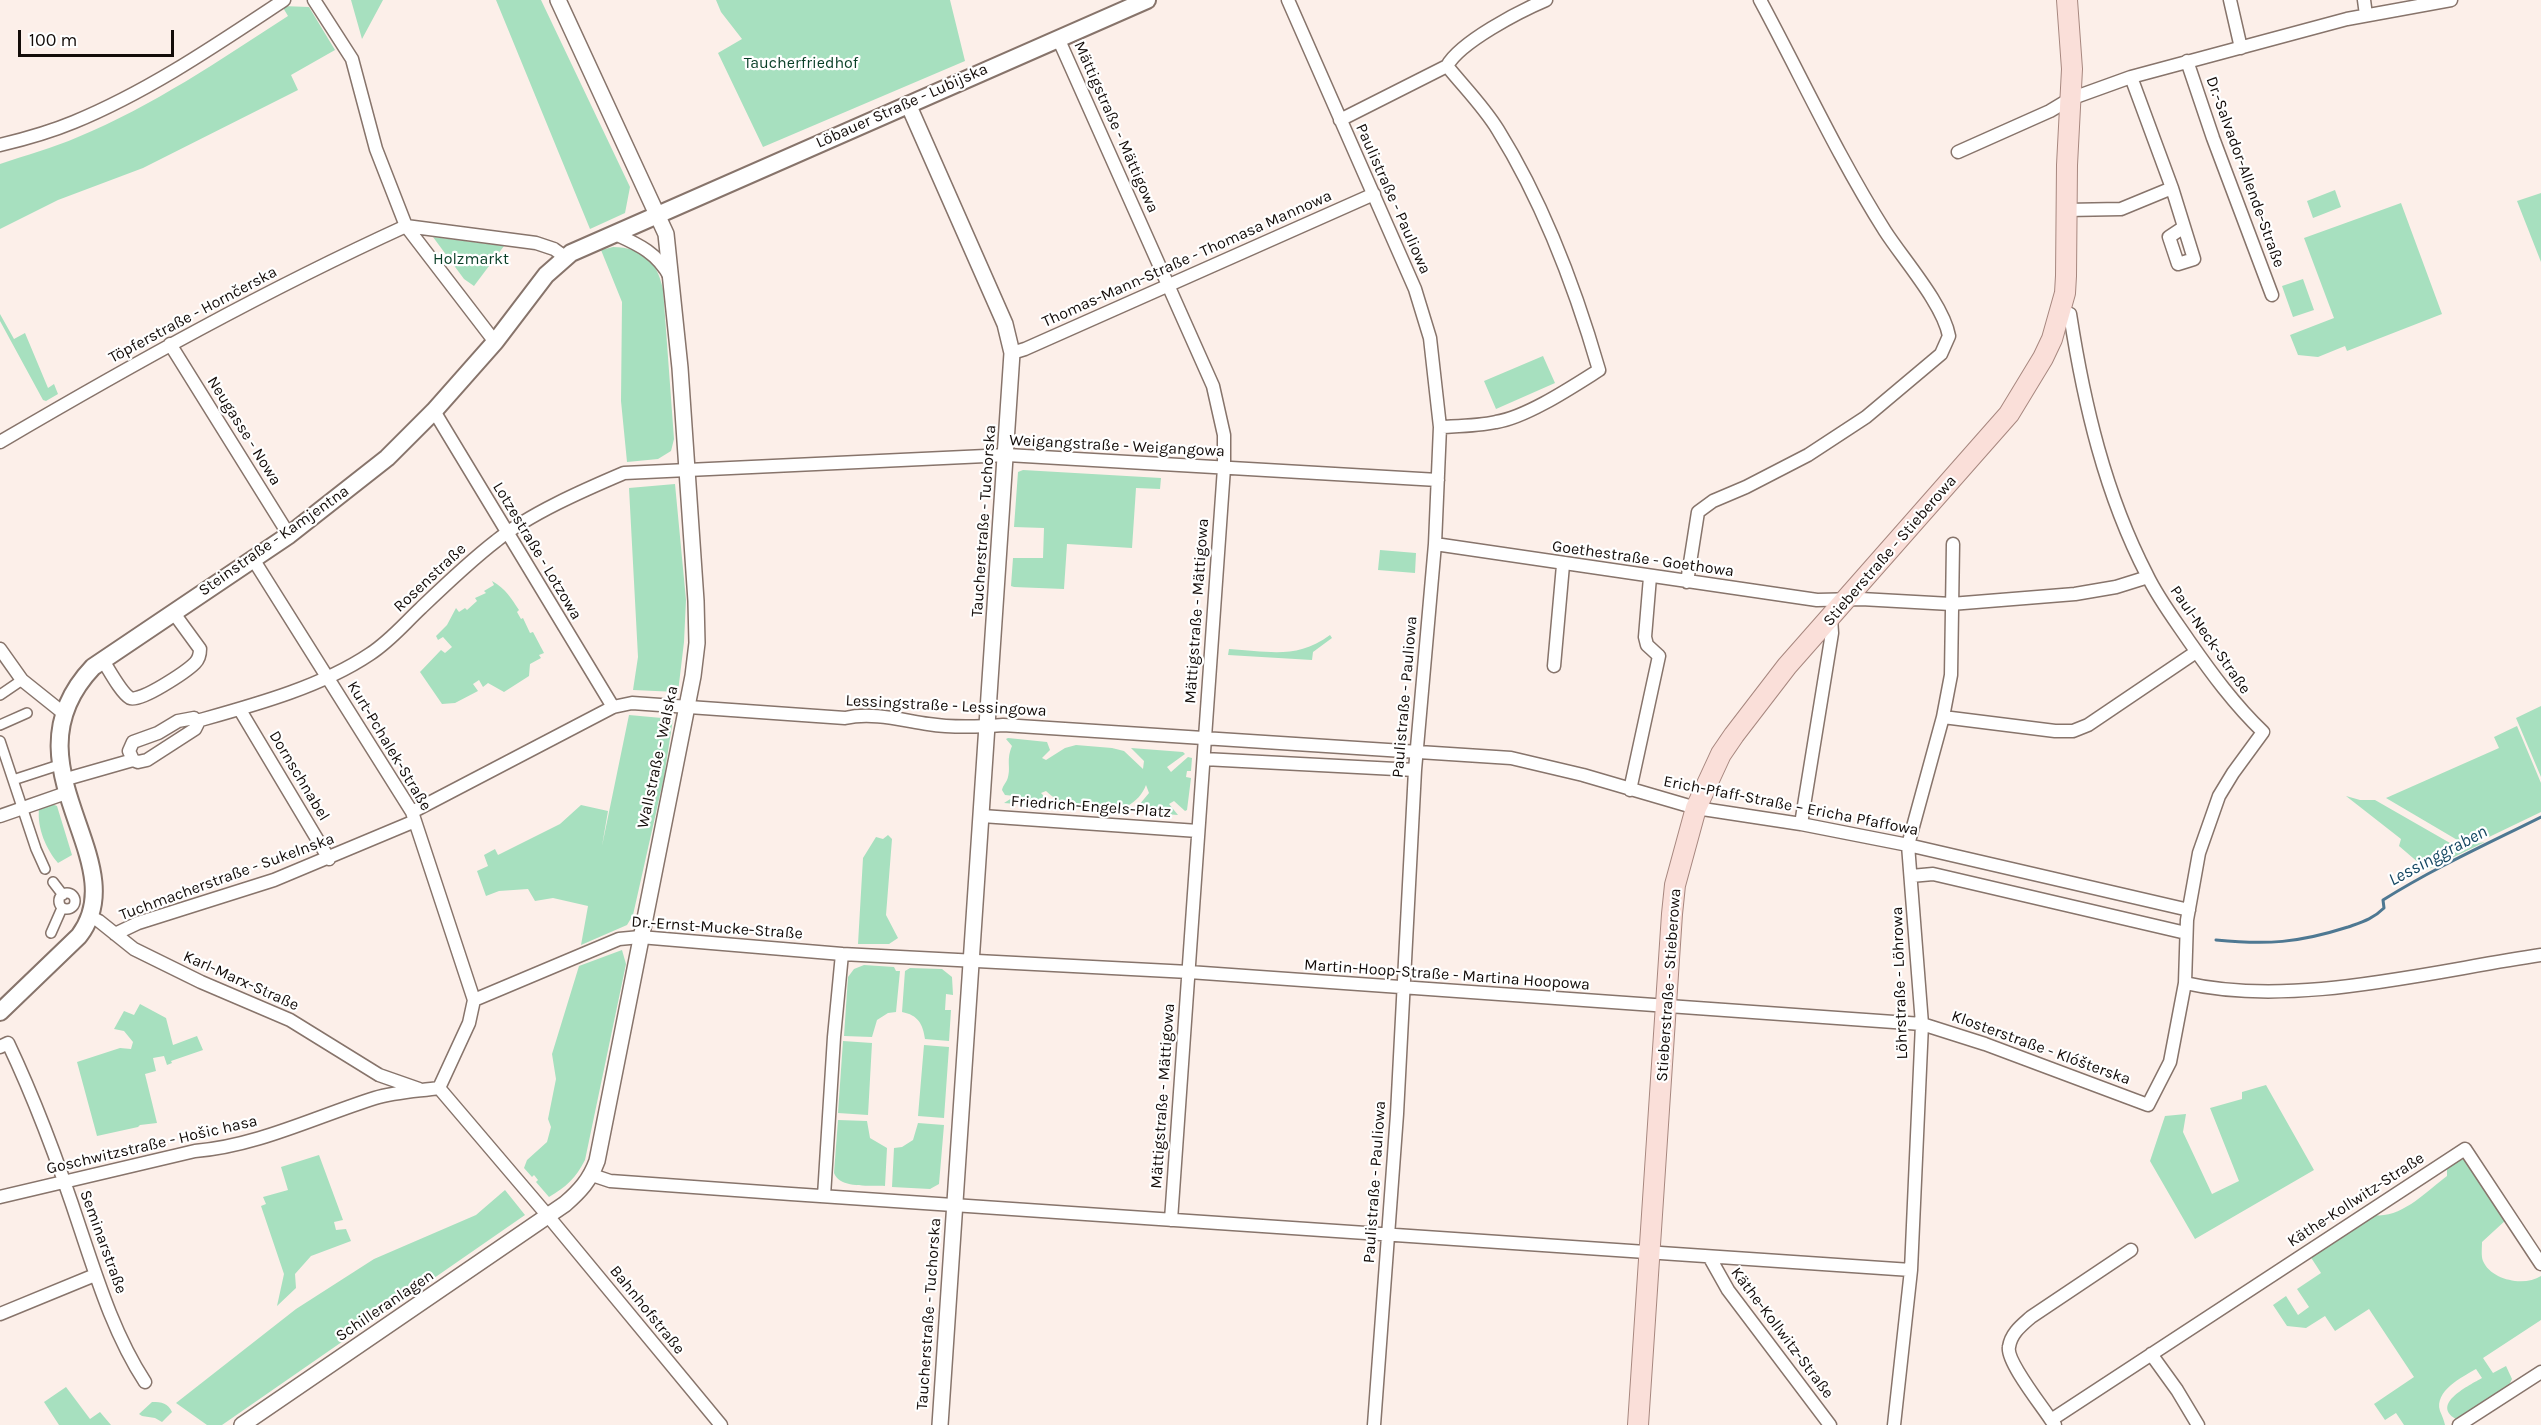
<!DOCTYPE html>
<html>
<head>
<meta charset="utf-8">
<style>
	body { margin:0 }
	#map { position:relative; width:2541px; height:1425px; overflow:hidden; background:#fcefe9; font-family:Karla,sans-serif }
	canvas { display:block }
	.scale { position:absolute; left:18px; top:30px; width:156px; height:27px; box-sizing:border-box; border:3px solid #130c09; border-top:0; padding-left:8px; font-size:18px; line-height:21px; white-space:nowrap; color:#130c09; -webkit-text-stroke:4px #fff; paint-order:stroke }
</style>
</head>
<body>
<div id="map">
<canvas width="2541" height="1425"></canvas>
<div class="scale">100 m</div>
</div>
<script>
const context = document.querySelector('canvas').getContext('2d');
context.lineJoin = 'round';
function paint(path, color) { context.fillStyle = color; context.fill(path, 'evenodd'); }
function trace(path, color, width, dash) { context.strokeStyle = color; context.lineWidth = width; context.lineCap = dash ? 'butt' : 'round'; context.setLineDash(dash || []); context.stroke(path); }
function write(font, color, halo, rows, align = 'center') {
  context.font = font + ' Karla,sans-serif'; context.lineWidth = 4.5; context.setLineDash([]); context.textBaseline = 'middle'; context.strokeStyle = halo; context.fillStyle = color; for (const [text, x, y, turn = 0] of rows) {
    context.save(); context.translate(x, y); context.rotate((+turn || 0) * Math.PI / 180); context.textAlign = isNaN(turn) ? turn : align; if (halo) context.strokeText(text, 0, 0); context.fillText(text, 0, 0); context.restore();
  }
}
const green = new Path2D(`
	M351,0H383L362,39Z
	M496,0H541L630,187L625,213L590,229Z
	M716,0H950L965,61L763,147L718,53L742,39L721,12Z
	M282,6L309,7L335,50L291,75L298,90L143,168L58,200L0,229V164C26,155 53,148 78,137C153,106 220,60 288,16Z
	M2335,190L2341,207L2313,218L2307,201Z
	M2541,193V262L2517,201Z
	M2401,203L2442,314L2347,351L2345,346L2318,357L2298,355L2290,335L2334,318L2304,238Z
	M433,237L504,246L474,286L464,279Z
	M613,247C643,248 656,259 663,289L674,439L671,451L658,459L627,462L621,401L622,302L601,250Z
	M2303,279L2314,310L2293,317L2282,286Z
	M0,314L14,339L25,333L48,388L54,384L58,394L46,401L43,400L0,321Z
	M1543,356L1555,383L1496,409L1484,381Z
	M1023,470L1161,478L1160,489L1136,488L1132,548L1067,544L1064,589L1014,587L1011,586L1013,558H1043L1044,528L1014,527L1018,472Z
	M675,484L686,600L684,642L678,692L633,690L638,657L629,488Z
	M1380,550L1416,553L1415,573L1378,570Z
	M492,581C506,589 511,598 519,610L517,612L521,619L523,618L530,633L533,632L544,653L539,655L541,658L530,664L529,676L504,692L488,683L483,687L479,680L473,684L478,691L455,703L442,704L420,672L441,650L445,653L452,647L443,637L438,640L436,636L447,625L456,608L459,612L465,608L467,610L477,601L475,598L486,593L484,591L494,585Z
	M1330,635L1332,638L1313,652L1312,660L1228,655L1229,649C1268,651 1296,660 1330,635Z
	M2541,706V777L2516,718Z
	M629,715L673,719L664,777L633,915L627,925L581,945L588,906L553,898L535,901L528,889L499,891L486,896L477,871L488,866L484,855L495,849L498,855L560,824L581,805L608,811L602,846Z
	M2517,726L2541,783V812L2489,837L2459,841L2386,798L2499,748L2494,737Z
	M1008,738L1047,742L1050,750L1042,758L1046,760L1065,748L1076,745L1112,748L1124,751L1143,769L1144,761L1131,748L1183,752L1185,754L1167,767L1171,772L1188,757L1192,758L1191,771H1187L1186,777L1191,778L1187,810L1185,811L1174,801L1169,804L1178,815L1141,812L1139,805L1149,793L1146,785C1131,824 1071,815 1046,791L1041,793L1054,807L1004,803L1015,796L1005,795L1002,790C1003,785 1007,782 1008,777C1011,767 1006,760 1012,746L1006,739Z
	M2346,796L2360,800H2375L2457,847L2485,842L2427,870L2399,846L2401,839Z
	M52,804L57,806L72,855L58,863C46,849 37,828 39,809Z
	M888,835L892,839L886,915L898,938L889,944H858L863,858L876,837L883,839Z
	M622,950L626,964L585,1160C576,1178 566,1187 549,1197L536,1182L538,1180L534,1175L532,1177L524,1168L527,1160L547,1142L551,1127L548,1119L556,1079L552,1054L579,966Z
	M864,965L894,967L896,971H900L896,1012L888,1013L877,1020L872,1037L844,1036L848,977L854,969Z
	M910,968L942,969L952,977L953,995L946,994L945,1010H951L949,1041L925,1039C923,1024 918,1015 902,1012L905,971Z
	M140,1004L166,1018L173,1045L197,1036L203,1050L171,1061L172,1063L167,1065L164,1056L153,1058L156,1071L145,1074L157,1123L140,1125L138,1127L97,1136L77,1062L120,1048L131,1049L133,1042L124,1031L114,1029L124,1011L134,1015Z
	M843,1041L872,1043L868,1115L838,1113Z
	M924,1045L949,1047L944,1118L918,1116Z
	M2266,1085L2314,1170L2195,1239L2150,1161L2165,1116L2186,1114L2183,1132L2212,1194L2239,1181L2210,1108L2242,1099V1092Z
	M838,1120L867,1121L870,1138L887,1148L885,1186C870,1185 840,1189 834,1173Z
	M918,1123L944,1125L939,1184L930,1189L892,1187L894,1148L902,1147L913,1140Z
	M319,1155L343,1220L334,1222L336,1230L346,1229L351,1241L311,1256L295,1274L296,1288L277,1306L284,1274L261,1206L266,1204L263,1197L288,1190L281,1167Z
	M2467,1159L2507,1219L2482,1242C2482,1248 2481,1256 2483,1261C2491,1280 2524,1287 2541,1276V1320L2483,1358L2493,1373L2506,1366L2512,1379L2509,1385L2456,1419C2430,1404 2470,1385 2482,1378L2476,1369C2462,1377 2434,1391 2440,1411C2442,1416 2444,1420 2445,1425H2404L2396,1413L2385,1420L2374,1404L2414,1377L2369,1309L2335,1331L2325,1316L2306,1328L2287,1326L2273,1305L2286,1296L2298,1315L2309,1307L2297,1289L2321,1273L2310,1256L2374,1215C2401,1219 2427,1191 2447,1176V1166L2456,1160Z
	M505,1190L525,1215L222,1425H207L176,1403L296,1309L374,1259L476,1215Z
	M66,1387L90,1419L100,1412L111,1425H59L44,1402Z
	M152,1402C162,1402 168,1403 172,1412L162,1422L155,1418L142,1416L139,1414Z`);
const stream = new Path2D(`
	M2216,940C2267,945 2298,943 2348,927C2362,922 2373,919 2384,908L2383,900C2434,868 2487,844 2541,817`);
const pedestrian = new Path2D(`
	M0,695L22,680
	M0,725L27,713
	M0,741L36,849L45,869
	M13,780L59,765
	M53,882L63,895
	M59 901a8 8 0 1 1 16 0a8 8 0 1 1-16 0Z
	M51,933L62,908`);
const minor = new Path2D(`
	M314,0L352,59L376,149L406,226L495,342
	M1288,0L1415,289L1430,338L1440,427L1435,544L1415,770L1397,1114L1374,1425
	M2230,0L2241,48
	M2364,0L2366,15
	M1058,38L1213,386L1224,435V468L1171,1220
	M2187,61L2213,138L2272,295
	M2131,77L2172,188L2194,259L2178,264L2169,237L2184,227
	M1340,120L1447,66C1460,42 1520,11 1546,0
	M0,145C25,139 50,132 74,122C149,91 216,45 284,0
	M1958,152L2050,111L2070,99L2131,77L2347,19L2451,0
	M2066,210L2121,209L2172,188
	M406,226L536,243L554,249L565,257
	M613,233C637,244 657,252 670,277
	M170,344L289,535
	M1012,353L1025,349L1374,194
	M434,411L613,707
	M1440,427C1459,426 1478,426 1496,422C1527,417 1572,387 1599,370C1575,287 1544,204 1498,130C1484,107 1464,87 1447,66
	M0,442C133,364 266,290 406,226
	M1435,544L1817,600L1861,599L1951,604L2075,594L2116,587L2148,577
	M253,559L412,812L474,1000L469,1023L439,1088
	M1687,582L1698,512L1713,501L1746,487L1808,455L1866,417L1941,354L1949,336C1943,304 1903,259 1885,231C1838,157 1801,76 1760,0
	M0,649L22,680L62,712
	M102,659C108,668 121,693 130,698C140,703 187,671 195,663C199,659 200,654 200,649L173,612
	M1554,666L1563,565
	M240,710L329,859
	M1943,717L2055,731H2073L2088,725L2196,652
	M194,718L198,723L195,729L147,760L138,762L133,760L129,751L133,742L158,733L178,721Z
	M197,721C254,705 321,687 370,654C390,641 404,624 421,608C445,585 470,561 496,541C529,514 584,490 624,473L1007,455L1438,480
	M1204,759L1415,770
	M63,780L133,760
	M1630,790L1659,656L1647,645L1645,637L1650,577
	M412,812L613,707L632,703L845,718C872,712 901,720 928,724C953,728 978,727 1003,725L1511,758L1583,775L1696,808L1801,824L1908,845L2189,910
	M0,816L66,793
	M982,816L1198,831
	M1801,824L1832,633L1831,618
	M1911,876L1933,874L2186,933
	M91,917L99,921L134,949L201,982L290,1020L379,1075L419,1089
	M115,934L138,923L274,880L415,821
	M2185,983C2294,1008 2431,971 2541,955
	M474,1000L619,939L640,937L842,954L1189,972L1922,1024L1985,1044L2148,1105L2170,1062L2185,983L2187,920L2199,853L2219,796L2233,773L2263,732C2234,704 2212,674 2189,641C2174,619 2158,598 2147,575C2105,494 2084,404 2070,314L2061,311
	M0,1047L8,1043C37,1104 60,1167 81,1231C98,1282 115,1336 145,1382
	M439,1088L548,1216L721,1425
	M592,1175L610,1181L791,1194L1911,1270
	M824,1196L834,1037L842,954
	M0,1197L195,1151C257,1146 315,1117 375,1098C395,1092 418,1091 439,1088
	M1710,1258L1728,1290L1830,1425
	M0,1314L95,1275
	M2151,1354L2177,1390L2198,1425
	M2051,1420C2042,1406 2006,1361 2009,1347C2011,1333 2022,1325 2031,1317L2131,1250
	M1894,1425L1911,1270L1922,1024L1908,845L1943,717L1951,675L1953,544
	M2055,1425L2051,1420L2465,1149L2541,1264
	M2459,1425L2541,1372`);
const tertiary = new Path2D(`
	M908,104L1005,324L1012,353L940,1425
	M242,1425L565,1204C580,1191 590,1180 597,1161L693,676L697,643L696,601L680,368L666,234L558,0`);
const secondary = new Path2D(`
	M0,1012L79,936C137,860 0,765 93,667L289,535L387,458L434,411L495,342L546,275L571,253L1147,0`);
const primary = new Path2D(`
	M1638,1425L1672,914L1675,885L1696,808L1721,754L1734,735L1787,666L2009,414L2043,358L2052,339L2065,293L2066,276L2067,165L2072,69L2067,0`);
const parkNames = [
	["Taucherfriedhof",801,63],
	["Holzmarkt",471,259]
];
const streetNames = [
	["Löbauer Straße - Lubijska",902,106,-24],
	["Mättigstraße - Mättigowa",1116,127,66],
	["Dr.-Salvador-Allende-Straße",2245,172,70],
	["Paulistraße - Pauliowa",1393,199,66],
	["Thomas-Mann-Straße - Thomasa Mannowa",1187,259,-24],
	["Töpferstraße - Hornčerska",193,315,-28],
	["Neugasse - Nowa",244,431,58],
	["Weigangstraße - Weigangowa",1117,446,3],
	["Taucherstraße - Tuchorska",984,521,-86],
	["Steinstraße - Kamjentna",274,541,-35],
	["Lotzestraße - Lotzowa",537,551,59],
	["Stieberstraße - Stieberowa",1890,551,-49],
	["Goethestraße - Goethowa",1643,559,8],
	["Rosenstraße",430,578,-43],
	["Mättigstraße - Mättigowa",1197,611,-86],
	["Paul-Neck-Straße",2210,640,55],
	["Paulistraße - Pauliowa",1405,697,-85],
	["Lessingstraße - Lessingowa",946,706,3],
	["Kurt-Pchalek-Straße",389,746,59],
	["Wallstraße - Walska",658,757,-78],
	["Dornschnabel",299,776,59],
	["Erich-Pfaff-Straße – Ericha Pfaffowa",1791,806,11],
	["Friedrich-Engels-Platz",1091,807,4],
	["Tuchmacherstraße - Sukelnska",227,877,-20],
	["Dr.-Ernst-Mucke-Straße",717,928,4],
	["Martin-Hoop-Straße - Martina Hoopowa",1447,975,4],
	["Karl-Marx-Straße",241,981,24],
	["Löhrstraße - Löhrowa",1900,983,-92],
	["Stieberstraße - Stieberowa",1669,985,-86],
	["Klosterstraße - Klóšterska",2041,1048,20],
	["Mättigstraße - Mättigowa",1163,1096,-86],
	["Goschwitzstraße - Hošic hasa",152,1145,-13],
	["Paulistraße - Pauliowa",1375,1182,-86],
	["Käthe-Kollwitz-Straße",2356,1200,-33],
	["Seminarstraße",103,1242,70],
	["Schilleranlagen",385,1306,-34],
	["Bahnhofstraße",647,1310,51],
	["Taucherstraße - Tuchorska",929,1314,-86],
	["Käthe-Kollwitz-Straße",1782,1333,53]
];
const waterNames = [
	["Lessinggraben",2438,856,-28]
];
paint(green, '#a7e0bf');
trace(stream, '#4e7892', 3);
trace(pedestrian, '#87746b', 12);
trace(minor, '#87746b', 15);
trace(tertiary, '#87746b', 18);
trace(secondary, '#87746b', 20);
trace(primary, '#a7877f', 22);
trace(pedestrian, '#fff', 9);
trace(minor, '#fff', 12);
trace(tertiary, '#fff', 15);
trace(secondary, '#fff', 16);
trace(primary, '#fadfd9', 20);
write('16px', '#093f27', '#fff', parkNames);
write('16px', '#130c09', '#fff', streetNames);
write('italic 18px', '#164863', '#fff', waterNames);
</script>
</body>
</html>
